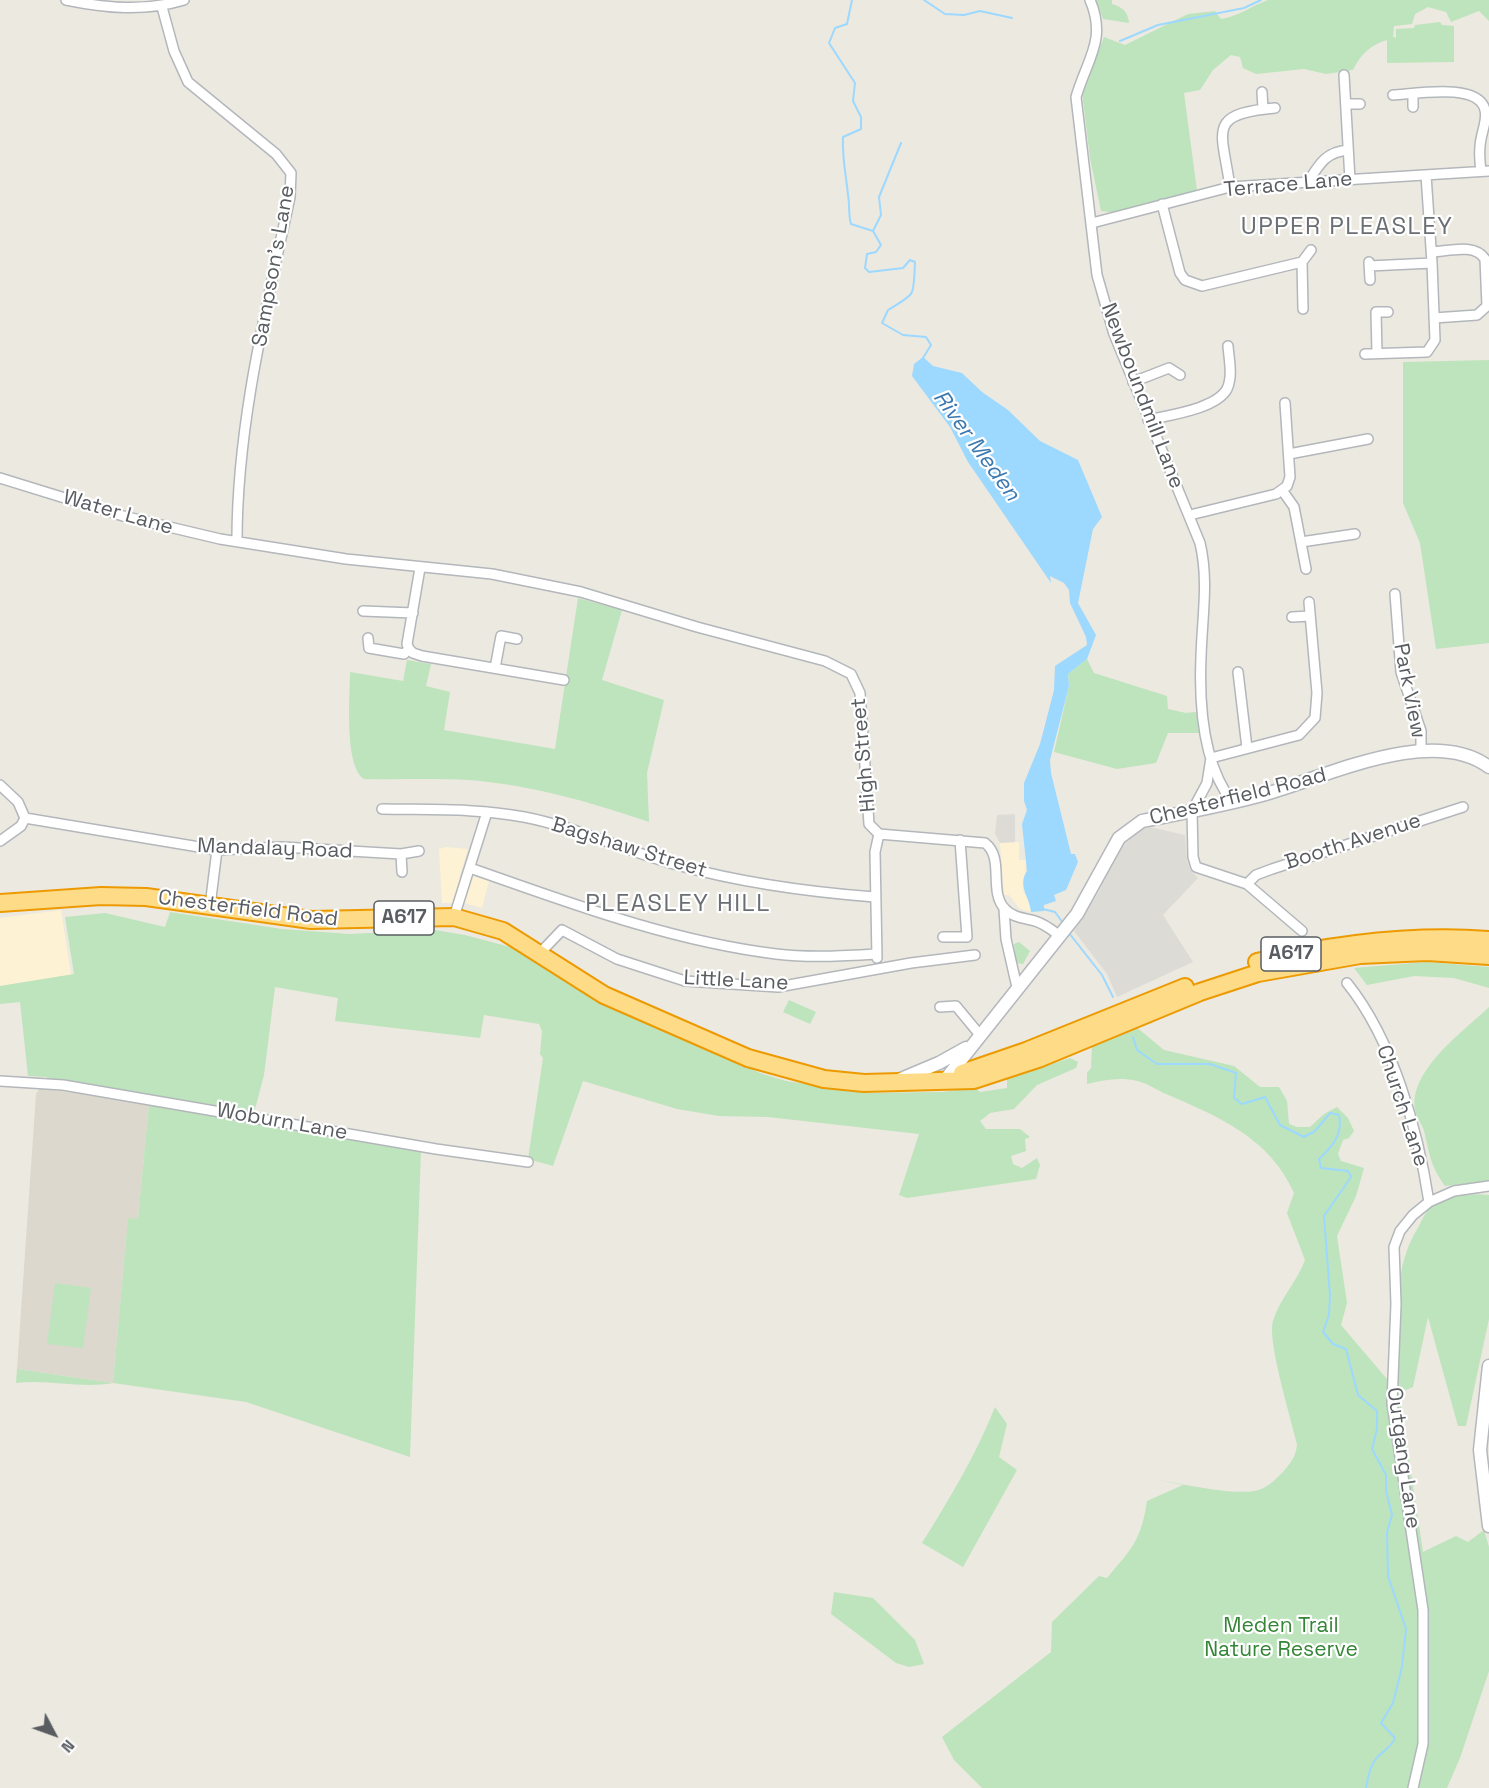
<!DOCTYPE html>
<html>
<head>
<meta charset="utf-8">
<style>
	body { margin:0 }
	#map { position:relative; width:1489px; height:1788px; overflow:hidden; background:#ece9e0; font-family:"Space Grotesk",sans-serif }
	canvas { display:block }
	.north { position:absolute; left:24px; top:1704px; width:60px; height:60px; -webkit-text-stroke:4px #fff; paint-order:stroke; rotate:131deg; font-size:16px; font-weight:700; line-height:24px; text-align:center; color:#595d61 }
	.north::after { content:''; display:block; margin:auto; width:21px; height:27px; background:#595d61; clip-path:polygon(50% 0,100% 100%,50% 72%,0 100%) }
</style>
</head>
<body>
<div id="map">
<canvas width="1489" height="1788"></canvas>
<div class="north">N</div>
</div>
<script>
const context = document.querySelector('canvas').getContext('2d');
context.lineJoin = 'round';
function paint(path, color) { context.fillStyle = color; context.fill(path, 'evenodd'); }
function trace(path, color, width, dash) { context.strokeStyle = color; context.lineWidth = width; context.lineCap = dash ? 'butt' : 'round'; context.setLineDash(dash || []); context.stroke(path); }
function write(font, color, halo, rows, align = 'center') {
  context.font = font + ' "Space Grotesk",sans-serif'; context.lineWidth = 4.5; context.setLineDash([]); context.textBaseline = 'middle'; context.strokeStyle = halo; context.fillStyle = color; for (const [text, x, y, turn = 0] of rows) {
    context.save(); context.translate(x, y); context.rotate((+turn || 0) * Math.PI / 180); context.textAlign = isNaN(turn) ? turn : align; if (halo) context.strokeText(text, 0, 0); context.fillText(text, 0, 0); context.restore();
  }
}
const commercial = new Path2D(`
	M1019,842V860H1026L1023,891L1030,902L1031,912L1020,909L1009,895H1004L1000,843Z
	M446,847L468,849L459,878L474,876L489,881L482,908L464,903H442L439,849Z
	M61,910L71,975L0,986V918Z`);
const industrial = new Path2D(`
	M1015,814V842L1000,843L995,834L997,815Z
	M1150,827L1185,835L1187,861L1190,869L1198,878L1163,915L1193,962L1117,997L1107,974L1074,931L1099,891L1117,852L1139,829Z`);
const education = new Path2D(`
	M40,1088L149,1104L138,1220L128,1219L113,1383L17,1369L36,1094Z`);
const green = new Path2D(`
	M1096,0H1112V4C1122,7 1128,11 1129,23L1103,19Z
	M1268,0H1489V21L1479,11L1451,22L1446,12L1428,7L1415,14L1412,24L1394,26L1393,37L1396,38V29L1414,28L1415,25L1440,22L1442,25L1454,26V62L1387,63V40C1370,45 1361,54 1353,70L1326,74L1304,69L1256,74L1243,68L1240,57L1231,55L1213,70L1200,90L1184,93L1197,191L1118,213L1101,211L1090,158L1082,92L1104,37L1125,45L1188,14L1215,11L1221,19C1240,16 1251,6 1268,0Z
	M1489,360V643L1436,649L1420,543L1403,503V362Z
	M578,598L622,610L602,680L664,700L647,773L649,822C591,802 531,785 469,780C433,778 397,780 364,779C344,766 350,696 350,672L403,681L407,660L431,664L426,686L450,692L444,730L555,749Z
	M1087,659L1094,673L1167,696L1168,709L1186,713L1196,712L1199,733H1168L1156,763L1117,769L1054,752L1069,686L1068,674Z
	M170,912L282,929L349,934L435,930L465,935L510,947L583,991L760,1073L786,1081L864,1093L943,1092L975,1087L980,1092L1007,1088V1079L1070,1058L1078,1062L1076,1068L1037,1085L1014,1109L990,1113L980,1121L986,1129H1020L1030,1137L1025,1139L1026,1151L1011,1156L1013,1164L1022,1168L1037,1158L1040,1165L1036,1179L907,1198L899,1195L919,1134L768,1117L719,1116L677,1109L583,1081L553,1166L528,1159L543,1058L540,1054L542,1031L539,1024L484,1015L480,1038L335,1021L338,998L275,987L264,1075L254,1113L54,1082L46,1077L28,1076L20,1002L0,1004V986L74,974L65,917L105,913L165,927Z
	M1019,942L1030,951L1023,964L1016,963L1014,944Z
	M1426,962L1489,967V988L1454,978L1414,976L1367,985L1354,968Z
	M789,1000L816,1012L810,1024L783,1012Z
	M1489,1007V1181L1445,1186C1430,1165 1430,1155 1424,1131C1422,1124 1416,1117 1415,1109C1409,1070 1464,1031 1489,1007Z
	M1135,1026L1164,1050L1234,1066L1260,1087H1279L1287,1101L1289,1124L1297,1127H1310L1324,1114L1337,1107L1348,1118L1354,1131L1349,1138L1343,1140L1338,1154L1341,1161L1364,1168L1356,1196L1337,1236L1347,1303L1341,1325L1398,1392C1403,1336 1386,1277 1419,1226C1422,1220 1426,1211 1431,1206C1444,1195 1473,1193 1489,1195V1319L1466,1426H1458L1428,1317L1413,1387L1399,1393L1423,1552L1456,1536L1468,1542L1484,1530L1489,1547V1671L1460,1758L1447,1788H982L954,1760L942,1737L1051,1652L1052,1622L1099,1576L1107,1578C1132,1548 1141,1541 1147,1501L1183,1485L1154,1479C1177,1483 1242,1498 1261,1489C1269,1486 1277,1478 1283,1472C1291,1462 1296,1457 1297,1444C1291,1418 1267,1341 1273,1321C1280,1298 1297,1282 1305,1260L1287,1213L1294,1193C1269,1137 1219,1117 1166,1094C1157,1090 1147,1083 1137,1081C1120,1077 1104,1080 1087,1084V1073L1091,1068L1092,1045Z
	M149,1104L421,1151L410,1457L246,1402L113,1383C81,1389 49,1379 16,1383L17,1369L113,1383L128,1218L138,1219Z
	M55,1283L91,1288L83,1348L47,1344Z
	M995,1407L1007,1424L999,1457L1017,1470L963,1567L922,1543C950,1498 976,1455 995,1407Z
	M834,1592L873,1598L915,1640L924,1664L909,1667L896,1663L831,1614Z`);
const water = new Path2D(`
	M923,357L933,366L962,373L982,392L1008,410L1040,441L1078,460L1102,517L1093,529L1078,603L1096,635L1087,659L1068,674L1069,686L1050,760L1051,773L1071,854H1075L1078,862L1066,890L1054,895L1056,901L1044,905V911L1031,912C1030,897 1017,886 1027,871L1022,824L1027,810L1024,801V783L1040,744L1054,690L1055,666L1087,645L1086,637L1070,603L1069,590L1064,583L1050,576L1051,583L968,462L950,427L912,376L914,364Z`);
const stream = new Path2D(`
	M852,0L847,24L835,28L829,43L855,83L853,101L861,117V129L843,137C842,159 846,174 848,195C850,205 848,214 851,224L873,231L881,245L876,252L867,254L865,268L869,272L903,268L910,260L915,262C913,298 917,292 888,310L882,323L903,335L926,337L931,345L923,358
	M924,0L945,14L964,15L980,11L1012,18
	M1120,41L1158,25L1244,8L1261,0
	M873,231L881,215L879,197L901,143
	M1043,909L1055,912L1063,923
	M1069,933L1102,975L1113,997
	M1133,1037L1137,1050L1157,1064H1210L1236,1073L1234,1098L1242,1104L1265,1097L1280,1125L1304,1137L1315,1131L1330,1113L1339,1115C1343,1134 1333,1146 1319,1159L1321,1168L1348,1171L1351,1177L1324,1216L1330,1296L1329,1315L1323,1332L1333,1344L1346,1349L1358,1395L1377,1411V1429L1372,1449L1386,1475V1491L1392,1515L1387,1532L1388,1576L1406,1629L1402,1667L1393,1703L1381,1723L1395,1738C1391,1748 1382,1751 1375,1760C1369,1768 1368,1778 1366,1788`);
const street = new Path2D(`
	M66,0C106,8 144,12 184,0
	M1090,0C1107,40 1087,59 1076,97L1097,275L1114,334L1200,543C1209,581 1202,618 1201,657C1199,704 1203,765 1233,803
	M162,7L174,51L188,82L276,154L291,173L290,197C266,309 237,425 237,540
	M1344,75L1350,180
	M1262,92L1263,109
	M1413,94V107
	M1393,95C1414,94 1479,82 1485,110C1488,121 1480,135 1480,147C1479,155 1480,163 1481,171
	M1346,104H1360
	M1308,182C1320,163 1326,152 1348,150
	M1230,187C1222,130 1206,114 1275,108
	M1162,204L1180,273L1185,280L1202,286L1302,262
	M1092,223L1230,187L1489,171
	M1432,252C1449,251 1475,243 1485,259L1487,306L1477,315L1434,318
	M1369,262L1370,280
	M1369,266L1432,263L1426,175
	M1303,309L1302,262L1311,250
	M1377,353L1376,312H1388
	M1365,354L1427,352L1435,340L1432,263
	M1133,382L1169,368L1180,375
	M1148,420C1169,415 1216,409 1227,389C1233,376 1229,360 1228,346
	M1289,454L1368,439
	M0,478L123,516L220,539L346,559L492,574L581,592L697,627L825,661L851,674L860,693L869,824L879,834
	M1282,490L1294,507L1306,569
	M1190,515L1276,494L1287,486L1290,477L1285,403
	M1301,542L1355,534
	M1395,594L1401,672L1421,731V751
	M363,611L413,613
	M1292,617L1310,616
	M368,638L369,648L404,654L409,649L413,653L422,656L564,680
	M409,649L407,644L420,568
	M495,668L501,636L517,639
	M1238,672L1247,748
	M0,785L18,802L25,818L21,826L0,841
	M382,809C429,810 478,808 524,817C576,827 626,851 677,865C742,883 808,892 875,897
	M25,818L217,850L282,847L401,854L419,851
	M879,834L985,843C1005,858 988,892 1005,909C1013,918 1025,918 1035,921C1045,924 1052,930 1060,936
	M401,854L402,872
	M470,868C570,903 670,941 776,954C809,958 843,956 876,954
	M1247,884L1256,875L1272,869L1463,807
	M210,906L217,850
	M1004,909L1006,939L1016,983L1019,986
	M454,917L487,812
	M1302,931L1247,884L1196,867L1193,857L1192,811L1207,783L1211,758L1299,735L1315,718L1317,693L1309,602
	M943,937H967L960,840
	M540,953L562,930L617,959L685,981L778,987L911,963L975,955
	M877,958L875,852L879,834
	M1347,983C1393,1040 1418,1130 1429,1202
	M940,1007L956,1006L980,1035
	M0,1081L63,1085L436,1149L528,1162
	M1413,1788L1423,1744V1610L1392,1403L1396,1304L1394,1247L1400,1231L1413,1215L1429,1202L1454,1191L1489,1186`);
const secondary = new Path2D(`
	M901,1079L939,1063L966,1048
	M945,1080L1077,914L1119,838L1142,821C1182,813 1222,806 1262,795C1324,778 1431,724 1489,767
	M1489,1366L1480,1450L1489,1526`);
const highway = new Path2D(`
	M0,903L101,896L146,897L311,920L454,917L503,931L604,995L748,1058L824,1079L864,1083L974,1080L1038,1059L1200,992L1258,973L1360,955L1427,952L1489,956
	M1257,962C1334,944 1410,934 1489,940
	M962,1073L1026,1051L1185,987`);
const shields = [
	[404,918,60],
	[1291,954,60]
];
const shieldNames = [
	["A617",404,918],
	["A617",1291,954]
];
const streetNames = [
	["Terrace Lane",1288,185,-5],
	["Sampson's Lane",274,266,-80],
	["Newboundmill Lane",1142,396,69],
	["Water Lane",118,513,16],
	["Park View",1409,691,79],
	["High Street",864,755,-95],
	["Chesterfield Road",1238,797,-14],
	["Booth Avenue",1353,842,-18],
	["Bagshaw Street",629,848,17],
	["Mandalay Road",275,849,2],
	["Chesterfield Road",248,909,7],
	["Little Lane",736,981,3],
	["Church Lane",1402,1106,72],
	["Woburn Lane",282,1122,10],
	["Outgang Lane",1403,1458,82]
];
const parkNames = [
	["Meden Trail",1281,1626],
	["Nature Reserve",1281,1650]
];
const waterNames = [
	["River Meden",976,446,54]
];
const quarterNames = [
	["UPPER PLEASLEY",1347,227],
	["PLEASLEY HILL",678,904]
];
paint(commercial, '#fef2d4');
paint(industrial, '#dddbd5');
paint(education, '#dcd8ce');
paint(green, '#bde4bc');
paint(water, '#9dd8ff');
trace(stream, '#9dd8ff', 2);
trace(street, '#b3b7bb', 12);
trace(secondary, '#b4b8bd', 15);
trace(highway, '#ec9a00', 20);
trace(street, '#fff', 9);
trace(secondary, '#fff', 12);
trace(highway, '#fddb87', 16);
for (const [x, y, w] of shields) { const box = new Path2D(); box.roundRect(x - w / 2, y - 17, w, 34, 4.5); context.fillStyle = '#fff'; context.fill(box); trace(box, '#595d61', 1.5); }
write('bold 20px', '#595d61', null, shieldNames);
write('21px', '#595d61', '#fff', streetNames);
write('21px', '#358536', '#fff', parkNames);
write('italic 22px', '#3c78b0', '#fff', waterNames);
context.letterSpacing = '1.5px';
write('24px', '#6a6f73', '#fff', quarterNames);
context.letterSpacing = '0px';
</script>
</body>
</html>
